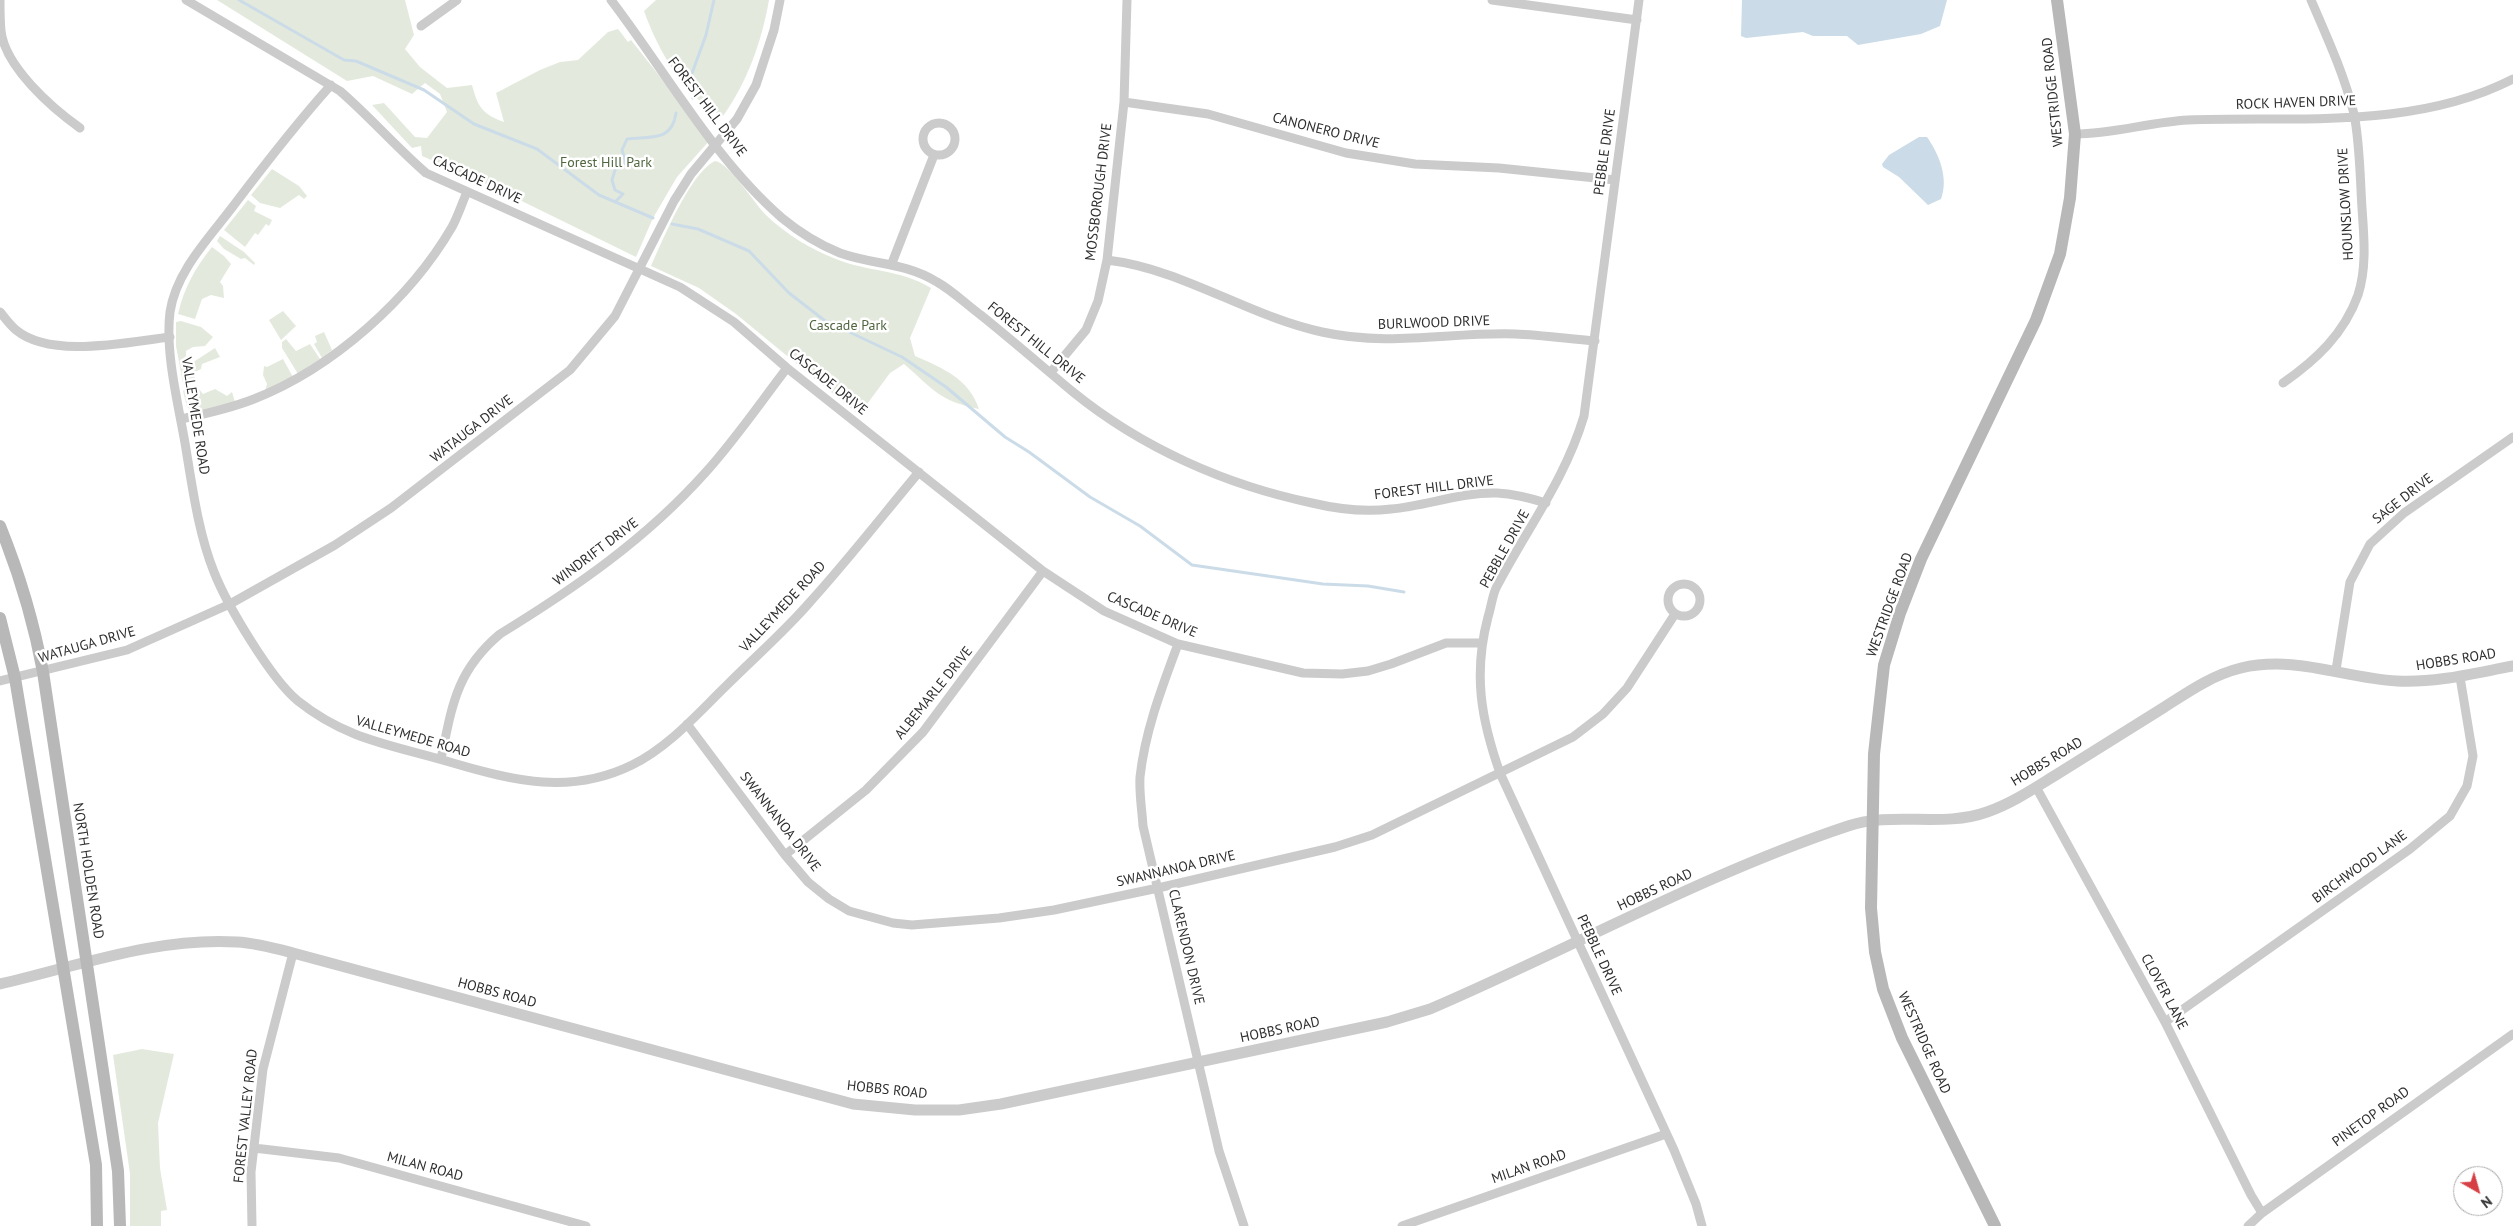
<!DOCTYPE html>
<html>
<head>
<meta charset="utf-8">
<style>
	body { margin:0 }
	#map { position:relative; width:2513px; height:1226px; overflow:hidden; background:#fff; font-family:"PT Sans",sans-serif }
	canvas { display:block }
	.north { position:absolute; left:2453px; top:1166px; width:50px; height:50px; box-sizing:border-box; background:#fff; border:1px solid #ababab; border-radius:50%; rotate:142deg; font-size:14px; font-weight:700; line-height:20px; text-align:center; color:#2e2e2e }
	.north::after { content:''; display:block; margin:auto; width:18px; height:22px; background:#d63f44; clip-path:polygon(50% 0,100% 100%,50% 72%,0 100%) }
</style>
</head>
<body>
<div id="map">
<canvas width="2513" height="1226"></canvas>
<div class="north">N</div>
</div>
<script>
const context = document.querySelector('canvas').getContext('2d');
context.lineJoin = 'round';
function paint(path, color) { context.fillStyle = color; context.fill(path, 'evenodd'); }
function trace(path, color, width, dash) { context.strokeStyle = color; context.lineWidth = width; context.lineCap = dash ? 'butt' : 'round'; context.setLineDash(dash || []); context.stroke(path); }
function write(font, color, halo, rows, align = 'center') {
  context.font = font + ' "PT Sans",sans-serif'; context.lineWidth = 5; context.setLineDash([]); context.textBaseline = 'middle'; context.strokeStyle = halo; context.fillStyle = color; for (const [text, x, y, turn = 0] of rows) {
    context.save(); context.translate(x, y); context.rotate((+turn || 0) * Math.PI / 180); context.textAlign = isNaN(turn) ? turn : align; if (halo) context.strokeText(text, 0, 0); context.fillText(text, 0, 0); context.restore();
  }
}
const green = new Path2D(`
	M217,0H405L414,35L405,49L420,67L447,88L472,85C478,107 482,114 504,122L496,93L540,70L560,62L578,60L608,32L618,29L628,42L631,40L710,140L677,177L653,218L636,257L491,186L422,156L421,146L412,148L372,105L384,103L415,137L427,138L447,112L440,94L425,83L412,94L373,76L347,81Z
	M656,0H769C762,41 747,83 723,116C684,98 658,50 644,11Z
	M715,161C730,163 755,205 767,216C786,234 812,250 836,259C868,272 900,269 931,288L910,338L915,356C943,368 969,379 979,409C939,401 934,390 904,364L890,373L859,415L736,314L699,288L651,266C663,240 690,173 715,161Z
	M272,169L299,186L307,196L304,199L299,195L280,208L260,203L251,195Z
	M248,200L256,206L254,211L272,220L269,226L266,224L258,235L255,233L245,247L224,230Z
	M220,236L244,252L255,263L254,265L245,258L241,259L224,249L217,241Z
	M212,247L224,256L231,264L220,282L223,286L224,298L211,295L202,299L195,319L178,314C184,288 195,268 212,247Z
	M283,311L296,326L281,340L269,320Z
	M181,321L201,327L213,337L205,346L193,347L186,351V356L181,362L182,367L184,368L215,348L220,357L202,364L201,369L193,373L195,377C192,381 187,383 183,383L176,346V322Z
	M324,332L332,350L322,358L314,344L317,342L315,336Z
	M286,339L296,351L310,344L320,359L298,374L282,348V342Z
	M283,359L293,377L265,391L267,384L263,375L264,366L267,367Z
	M187,388L199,389L203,394L215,389L227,396L232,392L235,402L201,410L200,407L196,408V411H192L187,407L183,391Z
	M142,1049L174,1054L158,1123L160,1168L167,1210L161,1211V1226H130V1174L113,1055Z`);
const water = new Path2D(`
	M1742,0H1947L1940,26L1921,34L1858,45L1847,36H1813L1803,32L1746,38L1741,36Z
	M1919,137H1927C1939,154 1949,178 1941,199L1928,205L1899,177L1883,167L1882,164L1889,155Z`);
const stream = new Path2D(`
	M239,0L344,60L356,61L424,90L474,124L537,149L599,195L653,218
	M693,98L696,89L691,76L706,35L714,0
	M615,202L623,194L615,190L612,180L615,170L626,163L622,150L627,139C651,136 672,142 676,113
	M672,224L698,229L749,251L789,293L824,320L902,357L946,387L1005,437L1029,452L1090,497L1140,526L1192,565L1323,584L1368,586L1404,592`);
const minor = new Path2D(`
	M0,0C0,10 0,21 1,31C5,67 52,108 80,128
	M186,0L340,91C370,117 396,147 426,173L680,287L734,322L787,368L1043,571L1104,611L1178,644L1303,673L1342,674L1368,671L1391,664L1446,643H1481
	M611,0C666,72 714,159 782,218C799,232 820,245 840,253C873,265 905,262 937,282C953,291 967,305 982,316C1013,341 1043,367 1073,392C1142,448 1226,485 1312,503C1337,509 1365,512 1391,509C1426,506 1461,492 1497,493C1514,494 1530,498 1546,503
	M1492,0L1637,20
	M1639,0L1584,416C1565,480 1526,530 1496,588C1492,597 1491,608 1488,617C1473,674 1481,719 1500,773L1674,1150L1696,1204L1702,1226
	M421,26L457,0
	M331,85C296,124 265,164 234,205C210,237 176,271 170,312C165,352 178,403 185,443C192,485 198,532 214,572C227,605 271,679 298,701C348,741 394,745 453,763C514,781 571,795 632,765C669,747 698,713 727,685C755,657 785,631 810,602C848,560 883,515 919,472
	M1124,102L1208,114L1346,153L1415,164L1499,168L1615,180
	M923 139a16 16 0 1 1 32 0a16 16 0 1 1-32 0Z
	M2075,134C2113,134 2150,122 2188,120C2296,116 2414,130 2513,79
	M1107,260C1183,269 1248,316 1322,332C1390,347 1449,332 1515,334C1542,335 1569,339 1595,341
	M892,263L934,155
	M0,312C5,318 10,325 16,330C51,359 127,342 170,337
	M1051,372L1086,330L1098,301L1107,260L1124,102L1127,0
	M2283,383C2316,360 2344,334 2358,295C2367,267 2364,237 2362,208C2360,178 2360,144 2354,114C2344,74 2327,37 2311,0
	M181,419C205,414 231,408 254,399C333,368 410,299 452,227C458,216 462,203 467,192
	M1668 600a16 16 0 1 1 32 0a16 16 0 1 1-32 0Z
	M1178,644C1162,687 1145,731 1140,777C1139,793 1142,810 1143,826L1219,1151L1244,1226
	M2336,670L2350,582L2370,544L2404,513L2513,437
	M0,681L127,650L230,604L335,545L391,508L570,370L615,316L674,201L691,174L737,119L756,85L774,30L780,0
	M687,724L785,855L808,882L829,899L849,911L893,923L912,925L999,918L1054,910L1158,888L1335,847L1372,835L1573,737L1603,714L1627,688L1675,614
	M441,759C452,706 456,671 500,634C575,588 646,539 705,473C735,440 760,403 787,368
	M2036,787L2165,1022L2251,1195L2262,1213
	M785,855L866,790L923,732L1043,571
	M2165,1022L2410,849L2450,816L2467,786L2473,756L2460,677
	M254,1148L339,1158L586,1226
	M252,1226L251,1172L263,1069L293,953
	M1402,1226L1666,1134
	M2248,1226L2262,1213L2513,1034`);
const tertiary = new Path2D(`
	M0,984C78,966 156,937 237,942C256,943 274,948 293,953L853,1104L915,1110H959L1001,1104L1387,1022L1430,1009C1570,949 1704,874 1848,826C1893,811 1943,828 1987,812C2013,803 2036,787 2059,773C2094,751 2129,729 2163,708C2188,692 2212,675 2241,668C2295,655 2344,678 2397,681C2437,683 2475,673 2513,666`);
const secondary = new Path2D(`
	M0,526C19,573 34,623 43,672L118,1171L120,1226
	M0,618L15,678L96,1165L97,1226
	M1995,1226L1902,1038L1883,989L1875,952L1871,908L1874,754L1884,665L1900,613L1921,559L2036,320L2060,254L2070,198L2075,134L2057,0`);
const streetNames = [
	["WESTRIDGE ROAD",2053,92,-96],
	["ROCK HAVEN DRIVE",2296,103,-2],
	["FOREST HILL DRIVE",707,107,53],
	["CANONERO DRIVE",1326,131,14],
	["PEBBLE DRIVE",1605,152,-82],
	["CASCADE DRIVE",477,180,25],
	["MOSSBOROUGH DRIVE",1099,192,-83],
	["HOUNSLOW DRIVE",2346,204,-93],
	["BURLWOOD DRIVE",1434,323,-2],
	["FOREST HILL DRIVE",1036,343,39],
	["CASCADE DRIVE",828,382,39],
	["VALLEYMEDE ROAD",195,416,81],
	["WATAUGA DRIVE",472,429,-38],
	["FOREST HILL DRIVE",1434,488,-7],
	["SAGE DRIVE",2403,499,-38],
	["PEBBLE DRIVE",1505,549,-61],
	["WINDRIFT DRIVE",596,552,-37],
	["WESTRIDGE ROAD",1890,605,-70],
	["VALLEYMEDE ROAD",783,607,-47],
	["CASCADE DRIVE",1152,615,23],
	["WATAUGA DRIVE",87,645,-16],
	["HOBBS ROAD",2456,660,-9],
	["ALBEMARLE DRIVE",934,693,-51],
	["VALLEYMEDE ROAD",413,737,16],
	["HOBBS ROAD",2047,762,-31],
	["SWANNANOA DRIVE",780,822,52],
	["BIRCHWOOD LANE",2360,867,-36],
	["SWANNANOA DRIVE",1176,869,-13],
	["NORTH HOLDEN ROAD",88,871,81],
	["HOBBS ROAD",1655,890,-25],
	["CLARENDON DRIVE",1186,947,77],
	["PEBBLE DRIVE",1599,955,65],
	["CLOVER LANE",2164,992,62],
	["HOBBS ROAD",497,993,15],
	["HOBBS ROAD",1280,1030,-12],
	["WESTRIDGE ROAD",1924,1043,66],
	["HOBBS ROAD",887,1090,6],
	["FOREST VALLEY ROAD",246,1116,-84],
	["PINETOP ROAD",2371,1117,-36],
	["MILAN ROAD",425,1167,15],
	["MILAN ROAD",1529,1167,-19]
];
const parkNames = [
	["Forest Hill Park",606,163],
	["Cascade Park",848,326]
];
paint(green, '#e3eadd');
paint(water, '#cbdce8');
trace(stream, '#cbdce8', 3);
trace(minor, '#cbcbcb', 9);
trace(tertiary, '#cbcbcb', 11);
trace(secondary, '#b8b8b8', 12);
write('14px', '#2e2e2e', '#fff', streetNames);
write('14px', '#50663f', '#fff', parkNames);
</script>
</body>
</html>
